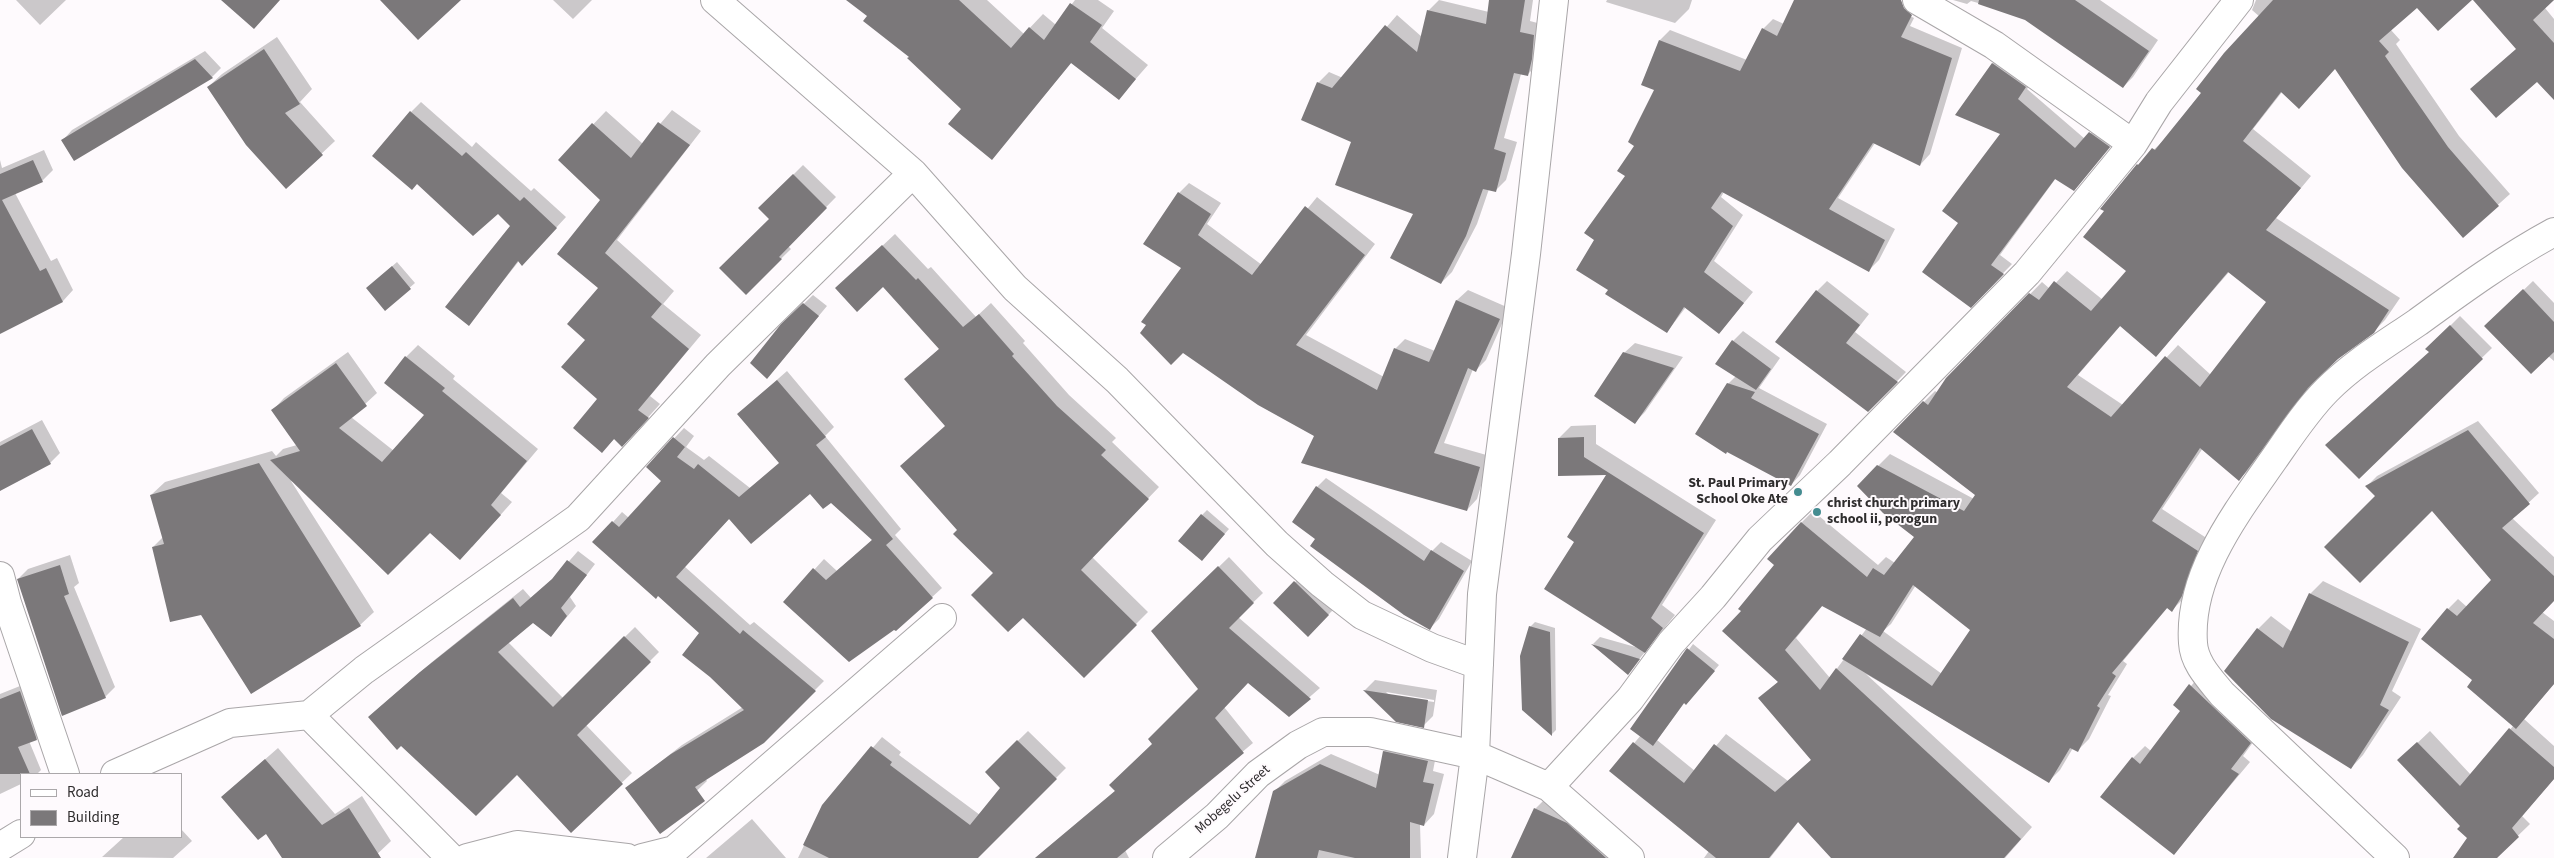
<!DOCTYPE html>
<html>
<head>
<meta charset="utf-8">
<style>
	body { margin:0 }
	#map { position:relative; width:2554px; height:858px; overflow:hidden; background:#fefafd; font-family:"Source Sans 3",sans-serif }
	canvas { display:block }
	.legend { position:absolute; left:20px; top:773px; width:162px; height:65px; box-sizing:border-box; background:#fefafd; border:1px solid #aba8aa; margin:0; padding:6px 9px; list-style:none; font-size:15px; color:#2f2d2e }
	.legend li { display:flex; align-items:center; gap:10px; height:25px }
	.legend b { width:25px; border:1px solid #aba8aa }
</style>
</head>
<body>
<div id="map">
<canvas width="2554" height="858"></canvas>
<ul class="legend">
<li><b style="height:6px;background:#fff"></b>Road</li>
<li><b style="height:14px;background:#7b787a"></b>Building</li>
</ul>
</div>
<script>
const context = document.querySelector('canvas').getContext('2d');
context.lineJoin = 'round';
function paint(path, color) { context.fillStyle = color; context.fill(path, 'evenodd'); }
function trace(path, color, width, dash) { context.strokeStyle = color; context.lineWidth = width; context.lineCap = dash ? 'butt' : 'round'; context.setLineDash(dash || []); context.stroke(path); }
function write(font, color, halo, rows, align = 'center') {
  context.font = font + ' "Source Sans 3",sans-serif'; context.lineWidth = 4; context.setLineDash([]); context.textBaseline = 'middle'; context.strokeStyle = halo; context.fillStyle = color; for (const [text, x, y, turn = 0] of rows) {
    context.save(); context.translate(x, y); context.rotate((+turn || 0) * Math.PI / 180); context.textAlign = isNaN(turn) ? turn : align; if (halo) context.strokeText(text, 0, 0); context.fillText(text, 0, 0); context.restore();
  }
}
const shadow = new Path2D(`
	M16,0H66L40,25Z
	M553,0H592L573,19Z
	M848,0H987L1024,34L1043,14L1056,25L1075,0H1098L1114,11L1102,28L1148,65L1119,98L1072,62L992,158L963,108L869,16Z
	M1439,0L1489,12L1491,0H1533L1530,21L1545,25L1538,64L1527,75L1521,74L1504,138L1517,142L1506,180L1495,191L1489,189L1477,224L1452,272L1441,283L1415,213L1352,142L1318,83L1329,72L1343,78L1397,15L1422,37L1428,11Z
	M1607,0H1692L1689,9L1675,23L1606,2Z
	M1796,0H1878L1914,18L1910,26L1962,48L1930,154L1920,165L1875,143L1838,198L1895,229L1879,260L1869,270L1724,192L1721,197L1743,215L1714,261L1753,292L1719,333L1686,307L1667,332L1609,289L1596,239L1627,176L1655,89L1642,84L1660,40L1670,30L1747,60L1763,29L1773,19L1784,24Z
	M1953,0H1981L1978,3L1971,1L1967,4Z
	M1998,0H2100L2158,40L2133,77L2123,87Z
	M2256,0H2470L2417,7L2391,30L2400,40L2396,44L2459,136L2510,194L2463,236L2336,68L2282,92L2253,129L2311,176L2276,218L2400,298L2385,320L2373,332L2337,358L2317,377L2251,468L2239,479L2203,448L2162,509L2208,539L2184,598L2172,610L2168,607L2123,661L2127,664L2108,695L2111,696L2089,739L2078,750L2073,748L2060,770L2049,781L1866,674L2032,827L2005,858H1833L1799,821L1770,858H1704L1709,851L1611,771L1641,735L1632,728L1693,644L1719,665L1691,698L1685,702L1657,740L1695,771L1726,734L1788,781L1812,759L1760,698L1779,681L1742,611L1776,565L1801,523L1813,511L1878,565L1886,557L1895,563L1915,537L1858,486L1890,454L1974,499L1977,494L1895,431L1935,391L1938,393L1947,379L2042,282L2050,289L2067,271L2103,300L2128,271L2105,211L2102,209L2138,165L2166,138L2260,17L2252,10ZM2229,272L2268,302L2211,375L2178,345L2123,405L2078,375L2121,325L2156,356ZM1916,585L1972,629L1942,674L1883,631L1891,624ZM1823,605L1867,628L1830,678L1796,638Z
	M2475,0H2554L2545,8L2554,19V98L2517,48Z
	M277,37L312,89L300,102L335,141L286,187L208,87L222,74Z
	M205,51L221,68L212,77L63,140L72,130Z
	M2002,54L2035,77L2027,89L2085,139L2100,123L2119,137L2074,190L2056,178L2000,255L2012,264L1971,306L1960,222L2002,134L1957,114L1993,63Z
	M421,102L472,147L476,142L531,191L534,188L566,217L532,254L519,261L469,324L512,226L411,112Z
	M672,110L701,131L617,240L674,291L663,304L701,335L650,396L660,404L635,432L615,438L602,451L599,398L587,340L600,288L602,200L559,160L606,111L643,144Z
	M44,150L53,170L42,181L15,193L51,261L57,258L73,290L63,301L0,332V160L2,168Z
	M803,165L836,197L788,246L791,249L746,293L771,219L760,208Z
	M1189,183L1221,203L1207,224L1262,265L1317,197L1375,244L1306,335L1384,377L1395,349L1405,339L1435,351L1457,300L1468,290L1509,308L1486,360L1476,370L1473,369L1444,443L1490,456L1477,499L1467,510L1316,436L1182,268L1179,193Z
	M895,234L928,269L931,267L976,317L991,303L1025,341L1023,343L1069,395L1116,438L1112,442L1159,487L1092,557L1148,612L1084,676L959,530L946,425L906,379L940,348L883,286L849,277Z
	M397,262L415,283L385,309L373,283Z
	M1827,281L1869,314L1855,332L1906,372L1868,411L1817,291Z
	M2533,281L2554,303V361L2548,356L2486,326Z
	M813,295L827,306L767,378L782,325Z
	M2460,316L2492,348L2359,477L2430,352L2427,349Z
	M1743,331L1780,358L1759,388L1827,424L1800,475L1791,485L1728,384L1736,376L1733,341Z
	M1635,343L1683,357L1645,412L1635,422L1624,353Z
	M418,345L455,376L453,379L538,449L501,493L512,502L472,547L291,481L374,612L360,625L202,614L153,547L164,536L151,495L165,482L272,451L276,456L283,449L297,445L273,410L284,398L348,352L377,393L351,417L394,451L426,415L406,357Z
	M787,371L834,427L825,436L901,529L895,535L942,588L896,630L785,602L824,559L837,571L873,539L831,501L810,492L730,518L684,566L750,625L754,622L824,681L763,742L705,778L707,781L657,829L627,788L682,745L743,707L701,633L613,522L622,512L629,518L663,481L647,467L684,428L694,436L686,447L704,460L709,456L750,488L780,463L738,414Z
	M42,420L60,453L50,463L0,490V442Z
	M2478,421L2539,493L2512,518L2554,557V600L2542,612L2554,621V684L2524,719L2554,746V779L2522,816L2530,824L2495,858H2455L2468,838L2411,749L2430,731L2471,775L2514,725L2474,680L2448,609L2458,599L2467,607L2492,580L2432,509L2377,496L2367,486L2377,476Z
	M1596,425V444L1716,520L1662,605L1675,615L1628,673L1593,644L1600,637L1639,648L1576,541L1609,474L1560,475L1559,438L1571,426Z
	M1326,478L1432,551L1441,542L1472,561L1439,619L1430,628L1317,539V487Z
	M1207,510L1229,529L1207,554L1202,515Z
	M578,551L595,564L570,597L576,606L551,636L533,622L508,642L563,698L635,627L659,652L586,725L632,773L571,831L513,764L379,708L432,662L523,589L531,598L556,576Z
	M70,555L79,583L74,587L115,687L105,697L18,579L28,569Z
	M1229,557L1263,593L1238,617L1320,688L1289,715L1249,681L1224,707L1253,743L1125,850L1129,858H1035L1116,790L1200,689L1153,631Z
	M1305,572L1339,604L1308,635L1275,603Z
	M2323,581L2421,629L2392,691L2401,697L2363,755L2351,768L2258,629L2271,616L2292,632L2310,594Z
	M1535,622L1555,628L1556,730L1552,734L1530,627Z
	M2202,673L2262,730L2243,756L2250,762L2174,853L2133,758L2145,746L2151,751L2182,711L2175,705Z
	M1375,680L1437,690L1433,716L1423,726L1397,721L1365,690ZM1386,692L1434,700V702L1389,695Z
	M30,682L46,729L36,739L29,741L41,770L37,774H21V784L0,794V694Z
	M1028,731L1066,768L976,858H798L823,806L882,737L901,752L899,755L980,815L1002,788L986,772Z
	M1395,741L1437,750L1433,771L1444,774L1434,814L1424,825L1420,824L1421,858H1256L1274,792L1285,781L1331,754L1380,775L1384,751Z
	M278,748L335,814L362,796L391,841L373,858H283L266,832L222,797Z
	M1549,795L1618,858H1512L1535,809Z
	M752,819L786,858H706Z
	M181,829L192,841L173,858L102,857L124,837H181Z`);
const building = new Path2D(`
	M221,0H280L254,29Z
	M380,0H461L418,40Z
	M846,0H959L1011,48L1029,27L1044,40L1070,3L1102,25L1090,42L1136,79L1119,100L1071,63L992,160L948,124L961,109L907,58L909,57L863,21L867,16Z
	M1489,0H1525L1520,32L1534,35L1532,59L1528,76L1514,73L1494,149L1506,153L1496,192L1483,189L1466,236L1441,284L1390,258L1413,214L1335,185L1351,142L1301,120L1317,82L1332,88L1385,25L1417,52L1427,10L1486,24Z
	M1794,0H1901L1904,8L1912,15L1901,37L1952,58L1920,166L1873,143L1829,209L1885,240L1869,272L1722,192L1711,208L1733,226L1704,272L1744,303L1719,334L1684,307L1667,333L1605,294L1608,290L1576,270L1594,240L1584,233L1625,176L1617,171L1634,146L1628,142L1654,90L1641,85L1659,40L1740,71L1762,28L1777,36Z
	M1979,0H2075L2149,51L2123,88L2025,20L1978,4Z
	M2273,0H2472L2438,31L2417,8L2379,41L2389,52L2385,56L2448,147L2499,206L2463,238L2402,168L2335,69L2299,109L2281,92L2243,141L2301,188L2266,230L2389,310L2374,333L2338,359L2308,388L2239,481L2200,448L2152,521L2198,551L2182,596L2172,612L2167,608L2112,673L2116,676L2097,706L2100,708L2078,752L2070,748L2049,783L1842,659L1860,634L1932,686L1970,630L1913,585L1880,637L1822,606L1785,650L1820,690L1836,668L2021,839L2004,858H1831L1798,822L1769,858H1716L1609,771L1633,742L1684,783L1714,744L1775,792L1811,760L1758,698L1778,682L1722,631L1741,611L1738,609L1774,565L1767,559L1801,522L1867,577L1873,568L1884,575L1914,537L1883,513L1857,486L1877,465L1964,511L1975,495L1893,432L1923,401L1928,405L1946,378L2029,293L2039,300L2054,281L2091,311L2126,271L2083,237L2104,211L2100,209L2137,164L2138,165L2152,148L2155,150L2201,93L2196,89L2224,53ZM2228,272L2266,302L2200,387L2165,356L2111,417L2067,387L2120,326L2156,357Z
	M2473,0H2554L2533,20L2554,43V100L2537,82L2496,118L2470,89L2516,49Z
	M264,49L300,104L285,113L323,155L286,189L246,145L207,87Z
	M195,59L213,78L74,161L61,140Z
	M1992,63L2026,87L2018,99L2075,148L2089,132L2110,147L2074,191L2055,179L1991,265L2004,274L1971,308L1922,272L1958,223L1942,211L2000,134L1955,115Z
	M410,111L462,156L466,152L520,201L524,197L557,228L522,266L518,261L469,326L445,307L510,226L498,214L473,236L417,184L412,190L372,156Z
	M658,122L690,145L605,253L662,304L651,317L689,349L638,410L649,418L622,447L614,439L602,453L573,428L597,399L561,367L585,340L567,324L598,288L557,254L600,200L558,160L592,123L631,158Z
	M33,160L43,182L2,200L40,271L46,268L63,302L0,334V174Z
	M793,174L827,208L779,257L782,259L746,295L719,268L769,219L758,208Z
	M1178,192L1211,214L1198,235L1252,275L1305,206L1365,255L1296,345L1377,390L1394,348L1429,362L1456,300L1500,319L1476,372L1468,368L1434,453L1480,467L1467,511L1301,463L1314,436L1258,405L1183,353L1171,365L1140,333L1146,325L1141,322L1181,268L1143,244Z
	M882,245L916,280L918,278L963,327L979,314L1014,354L1012,356L1057,406L1106,450L1101,455L1149,499L1081,570L1137,625L1084,678L1023,618L1008,632L971,595L993,573L953,534L957,530L900,466L945,426L904,379L939,349L883,287L857,312L835,288Z
	M392,266L411,289L385,311L366,288Z
	M2523,289L2554,322V352L2531,374L2484,326Z
	M1816,290L1860,325L1846,343L1898,382L1868,412L1775,342Z
	M803,303L819,316L767,379L750,363L781,324Z
	M2450,325L2483,359L2359,479L2325,445L2429,352L2425,349Z
	M1732,340L1771,369L1756,390L1715,364Z
	M1623,352L1674,368L1635,424L1594,396Z
	M405,356L445,388L442,391L527,461L491,505L501,515L460,560L430,533L388,575L270,460L300,451L271,410L336,363L367,406L339,428L382,462L424,415L384,383Z
	M777,380L826,437L816,445L893,539L886,545L933,598L896,631L894,630L849,662L783,602L813,568L826,580L872,540L831,503L823,509L810,494L751,544L729,519L676,577L740,634L743,630L816,691L764,743L695,787L705,801L660,834L625,788L671,754L744,710L710,677L682,655L699,633L658,596L656,599L592,542L612,521L619,527L661,481L646,467L673,437L685,447L677,457L694,469L698,464L739,497L779,463L737,414Z
	M1727,383L1755,392L1751,398L1819,434L1791,486L1727,452L1726,454L1695,434Z
	M32,429L51,464L0,491V446Z
	M2468,430L2530,504L2502,528L2554,576V601L2533,623L2554,639V684L2516,729L2467,687L2472,680L2421,639L2447,608L2457,616L2491,580L2432,511L2360,583L2324,547L2375,496L2365,486Z
	M1584,437V457L1704,533L1651,618L1663,628L1645,653L1544,589L1574,542L1567,537L1606,475L1558,476V438Z
	M259,463L361,626L251,694L201,615L170,622L152,547L164,544L150,495Z
	M1316,486L1424,561L1431,550L1464,571L1430,630L1404,615L1310,546L1315,539L1292,522Z
	M1201,514L1225,534L1202,561L1178,541Z
	M567,560L587,575L561,608L567,616L551,637L533,623L498,652L553,707L624,636L651,662L577,735L623,784L571,833L517,775L476,816L401,746L397,750L368,717L420,672L513,598L520,607L552,579Z
	M60,565L69,594L64,596L106,698L62,716L17,579Z
	M1218,566L1254,603L1229,628L1311,699L1289,717L1248,683L1215,718L1244,753L1117,858H1035L1115,791L1109,785L1152,744L1148,739L1198,689L1151,631Z
	M1294,581L1329,615L1308,637L1273,603Z
	M2309,593L2409,642L2380,705L2389,710L2351,769L2271,719L2224,671L2257,628L2283,648Z
	M1529,626L1550,632L1552,736L1522,710L1520,656Z
	M1591,644L1640,659L1628,675Z
	M1687,648L1715,671L1686,705L1684,703L1653,746L1630,729Z
	M2189,684L2251,743L2231,769L2239,774L2174,855L2100,797L2132,757L2140,764L2180,711L2173,705Z
	M1363,690L1428,700L1424,728L1396,722Z
	M20,691L37,740L18,747L30,774H0V699Z
	M2509,728L2554,767V779L2512,828L2519,837L2497,858H2453L2467,838L2457,829L2460,826L2397,760L2417,742L2460,786Z
	M1017,740L1057,779L978,858H829L803,845L822,805L871,746L892,762L890,765L970,825L1000,788L985,772Z
	M1383,751L1428,761L1423,782L1434,784L1424,826L1410,822V858H1355L1319,850L1317,858H1255L1273,791L1320,764L1376,788Z
	M265,759L322,825L349,808L381,858H282L266,834L258,840L221,797Z
	M1534,808L1567,823L1606,858H1511Z`);
const street = new Path2D(`
	M715,0L913,173L1015,288L1117,380L1277,544L1322,584L1362,615L1432,648L1479,665
	M1917,0L1994,45L2133,144
	M0,576L7,603L65,774
	M309,715L451,858
	M115,774L230,723L309,715L364,670L578,518L718,365L913,173
	M1549,787L1630,699L1671,643L1713,597L1760,539L1840,463L2027,273L2133,144L2159,102L2239,0
	M0,847L21,834
	M467,858L517,845L627,858
	M642,858L674,850L942,618
	M1167,858L1217,816L1258,774L1298,745L1323,732H1370L1475,755L1549,787L1630,858
	M1462,858L1475,755L1482,594L1526,254L1554,0
	M2395,858L2222,694C2210,679 2194,663 2193,643C2188,574 2237,512 2274,459C2290,436 2307,410 2327,390C2354,363 2386,344 2418,322C2462,290 2506,258 2554,232`);
const markers = [
	[1798,492,5,"#448c90"],
	[1817,512,5,"#448c90"]
];
const poiNames = [
	["St. Paul Primary",1788,484],
	["School Oke Ate",1788,500],
	["christ church primary",1827,504,"left"],
	["school ii, porogun",1827,520,"left"]
];
const streetNames = [
	["Mobegelu Street",1233,800,-42]
];
paint(shadow, '#0003');
paint(building, '#7b787a');
trace(street, '#a9a6a8', 30);
trace(street, '#fff', 28);
for (const [x, y, r, color] of markers) { const dot = new Path2D(); dot.arc(x, y, r, 0, 2 * Math.PI); context.fillStyle = color; context.fill(dot); trace(dot, '#fefafd', 2); }
write('bold 14px', '#2f2d2e', '#fefafd', poiNames, 'right');
write('14px', '#2f2d2e', '#fefafd', streetNames);
</script>
</body>
</html>
